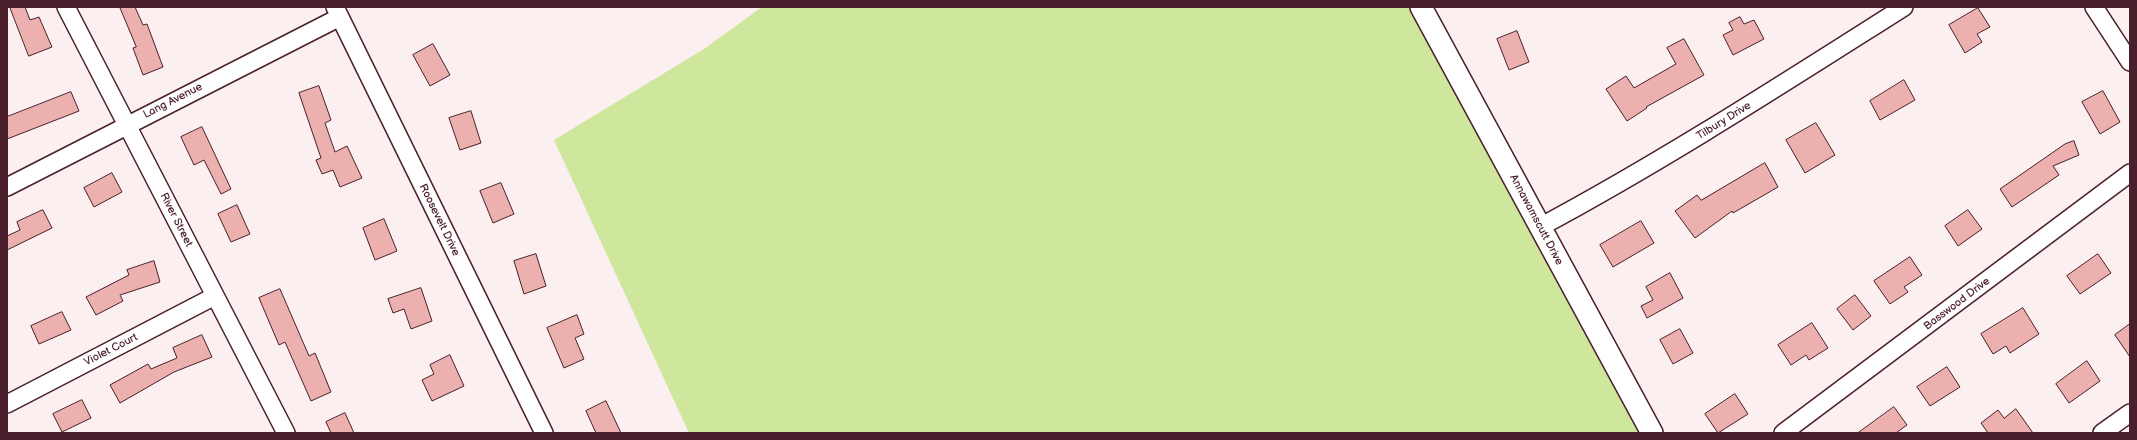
<!DOCTYPE html>
<html>
<head>
<meta charset="utf-8">
<style>
	body { margin:0 }
	#map { position:relative; width:2137px; height:440px; overflow:hidden; background:#fbefef; font-family:"Balsamiq Sans",sans-serif }
	canvas { display:block }
	.frame { position:absolute; inset:0; border:8px solid #4a1f2b; pointer-events:none }
</style>
</head>
<body>
<div id="map">
<canvas width="2137" height="440"></canvas>
<div class="frame"></div>
</div>
<script>
const context = document.querySelector('canvas').getContext('2d');
context.lineJoin = 'round';
function paint(path, color) { context.fillStyle = color; context.fill(path, 'evenodd'); }
function trace(path, color, width, dash) { context.strokeStyle = color; context.lineWidth = width; context.lineCap = dash ? 'butt' : 'round'; context.setLineDash(dash || []); context.stroke(path); }
function write(font, color, halo, rows, align = 'center') {
  context.font = font + ' "Balsamiq Sans",sans-serif'; context.lineWidth = 3; context.setLineDash([]); context.textBaseline = 'middle'; context.strokeStyle = halo; context.fillStyle = color; for (const [text, x, y, turn = 0] of rows) {
    context.save(); context.translate(x, y); context.rotate((+turn || 0) * Math.PI / 180); context.textAlign = isNaN(turn) ? turn : align; if (halo) context.strokeText(text, 0, 0); context.fillText(text, 0, 0); context.restore();
  }
}
const green = new Path2D(`
	M762,7H1417L1648,433H689L554,140L704,49Z`);
const building = new Path2D(`
	M10,7H25L30,20L39,17L52,47L29,56Z
	M120,7H135L143,25L147,24L163,67L143,75L133,48L136,47Z
	M1978,8L1990,27L1977,34L1982,42L1965,53L1949,25Z
	M1740,17L1744,24L1754,20L1764,39L1733,55L1723,35L1733,30L1729,23Z
	M1517,31L1529,62L1509,70L1497,39Z
	M1684,39L1704,75L1646,107L1647,108L1627,121L1606,89L1626,76L1634,88L1676,64L1667,48Z
	M433,44L450,75L430,86L413,55Z
	M1904,80L1915,100L1880,120L1870,101Z
	M319,86L331,120L325,123L335,152L347,146L362,178L340,187L333,170L322,174L316,160L321,158L299,93Z
	M2103,91L2120,122L2100,134L2082,102Z
	M71,92L79,111L7,139V117Z
	M471,111L481,143L460,150L449,118Z
	M1816,123L1835,155L1805,173L1786,140Z
	M202,127L231,189L221,194L204,160L194,165L181,137Z
	M2074,141L2079,155L2053,166L2059,175L2012,207L2000,189L2065,144Z
	M1765,163L1778,187L1733,213L1732,211L1695,238L1675,211L1697,195L1701,200Z
	M112,173L122,192L94,207L84,188Z
	M501,183L514,214L493,223L480,191Z
	M237,205L250,234L231,242L218,214Z
	M43,210L52,228L7,250V236L20,230L17,222Z
	M1968,210L1982,229L1958,246L1945,226Z
	M384,219L397,251L375,260L363,228Z
	M1641,221L1654,243L1613,267L1600,245Z
	M536,254L546,286L524,294L514,261Z
	M2098,254L2111,273L2080,294L2067,276Z
	M1910,257L1922,275L1904,287L1908,292L1890,304L1874,281Z
	M154,261L160,282L120,295L123,301L96,315L86,297L129,275L127,270Z
	M1670,273L1683,298L1647,318L1641,306L1653,300L1646,287Z
	M421,288L432,321L411,329L404,309L393,313L388,299Z
	M280,289L309,356L315,353L331,392L311,401L285,342L279,345L259,298Z
	M1855,295L1871,316L1853,330L1837,309Z
	M2023,308L2039,334L2010,353L2006,346L1993,354L1981,334Z
	M62,312L71,330L39,344L31,326Z
	M577,315L584,334L575,338L584,359L564,368L547,328Z
	M1812,323L1828,348L1809,360L1806,355L1791,365L1778,345Z
	M2130,324V357L2115,335Z
	M1680,329L1693,353L1673,364L1660,340Z
	M202,335L212,357L174,372L120,403L110,385L148,364L151,369L177,358L173,348Z
	M450,355L464,386L432,401L422,380L434,374L430,365Z
	M2087,361L2100,381L2069,403L2056,384Z
	M1947,367L1960,387L1930,406L1917,387Z
	M1735,394L1748,414L1718,433L1705,414Z
	M82,400L91,418L62,432L53,414Z
	M606,401L621,433H596L586,411Z
	M1894,407L1907,425L1896,433H1858Z
	M2016,409L2033,433H1988L1981,423L1998,410L2004,418Z
	M345,413L354,433H331L326,422Z`);
const minor = new Path2D(`
	M66,7L286,433
	M335,7L544,433
	M2094,7L2130,62
	M7,187L340,17
	M1540,227C1665,160 1784,83 1904,7
	M7,404L215,296
	M1783,433L2130,173
	M2102,433L2130,413`);
const tertiary = new Path2D(`
	M1421,7L1652,433`);
const streetNames = [
	["Lang Avenue",173,101,-27],
	["Tilbury Drive",1724,121,-32],
	["River Street",176,220,63],
	["Roosevelt Drive",439,220,64],
	["Annawamscutt Drive",1536,220,62],
	["Basswood Drive",1957,304,-37],
	["Violet Court",111,350,-27]
];
paint(green, '#cee79d');
paint(building, '#ecb1ae');
trace(building, '#4a1f2b', 1);
trace(minor, '#4a1f2b', 20);
trace(tertiary, '#4a1f2b', 24);
trace(minor, '#fff', 17);
trace(tertiary, '#fff', 21);
write('11px', '#4a1f2b', '#fff', streetNames);
</script>
</body>
</html>
